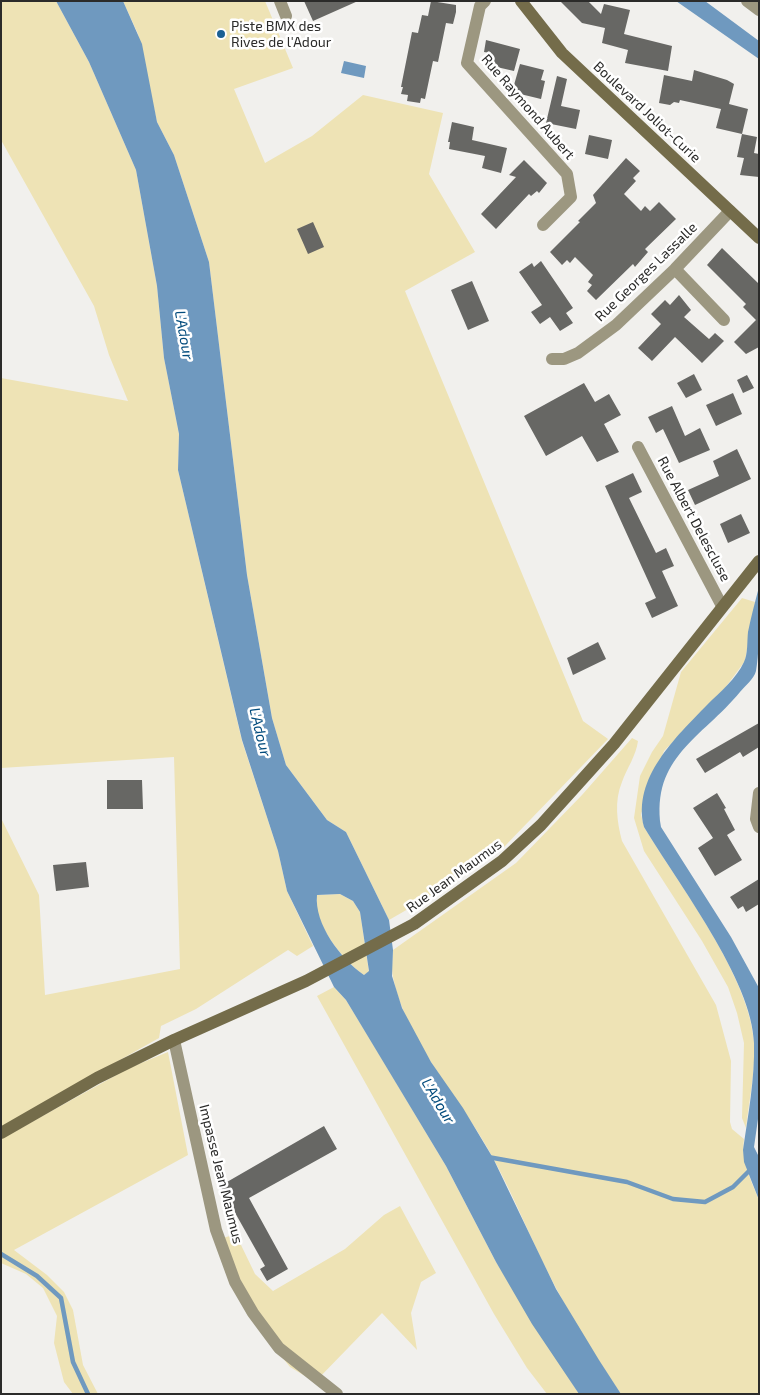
<!DOCTYPE html>
<html>
<head>
<meta charset="utf-8">
<style>
	body { margin:0 }
	#map { position:relative; width:760px; height:1395px; overflow:hidden; background:#f1f0ed; font-family:"Exo 2",sans-serif }
	canvas { display:block }
	.frame { position:absolute; inset:0; border:2px solid #2b2b2a; pointer-events:none }
</style>
</head>
<body>
<div id="map">
<canvas width="760" height="1395"></canvas>
<div class="frame"></div>
</div>
<script>
const context = document.querySelector('canvas').getContext('2d');
context.lineJoin = 'round';
function paint(path, color) { context.fillStyle = color; context.fill(path, 'evenodd'); }
function trace(path, color, width, dash) { context.strokeStyle = color; context.lineWidth = width; context.lineCap = dash ? 'butt' : 'round'; context.setLineDash(dash || []); context.stroke(path); }
function write(font, color, halo, rows, align = 'center') {
  context.font = font + ' "Exo 2",sans-serif'; context.lineWidth = 5; context.setLineDash([]); context.textBaseline = 'middle'; context.strokeStyle = halo; context.fillStyle = color; for (const [text, x, y, turn = 0] of rows) {
    context.save(); context.translate(x, y); context.rotate((+turn || 0) * Math.PI / 180); context.textAlign = isNaN(turn) ? turn : align; if (halo) context.strokeText(text, 0, 0); context.fillText(text, 0, 0); context.restore();
  }
}
const green = new Path2D(`
	M1,1H56L89,62L136,170L157,286L164,358L179,434L178,470L242,741L278,851L287,891L313,946L297,956L288,950L196,1009L161,1026L159,1038L1,1127V818L39,895L45,995L180,969L174,757L1,768V378L128,401L109,355L94,306L1,140Z
	M123,1H265L293,68L234,89L265,163L312,136L363,95L443,113L429,174L475,252L405,291L583,721L608,739L504,847L448,886L389,920L346,832L327,820L286,765L272,718L247,575L209,262L174,155L157,122L138,34Z
	M742,598L755,602L745,661L725,688L664,751L641,814L644,827C679,885 749,975 754,1042C756,1068 749,1101 746,1128L742,1118L744,1043L737,1013L728,987L702,941L644,851L634,818L640,776L652,752L663,736L681,672Z
	M632,738L638,741C636,756 627,768 622,782C614,801 617,822 622,841L716,1005L731,1061L730,1122L732,1129L744,1139C741,1161 751,1180 759,1200V1394H621C598,1360 575,1324 556,1288C533,1245 516,1200 493,1158C463,1101 405,1041 393,977C391,969 393,959 393,950L516,863L582,795Z
	M340,894L353,901L360,912L369,972L364,975C345,962 323,934 317,911C316,907 317,900 317,895Z
	M334,987L346,1000L374,1046L446,1166L496,1262L579,1394H547L527,1368L494,1314L317,996Z
	M168,1052L188,1155L14,1250L47,1275L64,1292L73,1310L83,1365L98,1394H73L64,1382L54,1343L57,1316L43,1288L26,1274L1,1263V1139L129,1068Z
	M400,1206L436,1273L421,1282L411,1313L417,1350L382,1313L315,1382L290,1367L247,1314L214,1240L230,1236L241,1245L255,1274L273,1291L345,1249L384,1215Z`);
const water = new Path2D(`
	M56,1H123L142,44L157,122L174,155L209,262L247,575L272,718L286,765L327,820L346,832L389,920L393,950L392,976L402,1008L431,1062L463,1108L493,1158L556,1289L599,1360L621,1394H579L532,1324L496,1262L446,1166L346,1000L334,987L287,891L278,851L242,740L178,470L179,434L164,358L157,286L136,170L89,62ZM340,894L353,901L360,912L369,971L364,975C341,959 314,924 317,895Z
	M676,1H705L759,41V59Z
	M344,61L366,66L364,78L341,73Z
	M759,587C759,609 760,652 756,671C754,679 745,686 740,692C702,738 651,757 661,827L731,937L759,988V1112L754,1147L759,1157V1200L744,1162L743,1150C748,1116 755,1078 754,1043C753,981 677,882 644,827C632,778 676,737 707,705C720,692 736,679 744,662C748,654 747,641 748,632C751,617 755,602 759,587Z`);
const stream = new Path2D(`
	M488,1157L627,1182L673,1199L705,1202L733,1187L751,1169
	M1,1254L37,1276L61,1298L73,1362L88,1394`);
const building = new Path2D(`
	M304,1H358L313,21Z
	M431,1L456,5V12L453,24L446,23L438,62L433,61L425,99L421,98L420,103L407,101L408,95L401,94L403,87H401L412,32L418,33L422,15L428,16Z
	M560,1H588L601,14L604,4L630,10L624,34L672,46L668,71L625,63L628,50L602,43L605,28L582,23Z
	M486,40L520,49L514,71L488,65L490,53L484,52Z
	M520,64L544,70L541,80L545,81L541,99L512,92Z
	M694,70L727,80L734,84L729,104L748,109L742,134L716,128L721,109L680,100L679,103L674,102L670,105L659,103L664,75L692,81Z
	M557,76L567,79L561,106L580,110L576,129L546,123Z
	M452,122L474,127L472,140L507,148L501,173L482,168L485,156L449,149L450,142H448Z
	M742,134L757,137L754,153L759,154V177L740,175L744,158L737,157Z
	M589,135L612,140L608,159L585,154Z
	M626,158L640,171L633,178L636,181L624,194L641,211L645,206L650,211L659,202L676,219L645,249L648,252L635,267L633,264L596,300L587,291L592,285L588,282L593,275L575,257L570,263L567,260L562,265L550,252L580,222L578,221L596,203L593,195Z
	M524,160L547,183L539,193L537,191L531,196L529,194L496,229L481,214L516,177L509,175Z
	M313,222L324,247L308,254L297,229Z
	M722,248L759,284V347L746,354L734,342L756,320L743,307L746,304L707,265Z
	M541,261L573,308L566,313L573,323L560,331L550,317L540,324L531,312L542,305L519,272L532,263L534,267Z
	M472,281L489,321L468,330L451,290Z
	M679,295L691,310L684,317L709,339L715,333L724,341L702,363L675,337L652,361L638,348L661,324L651,314L665,300L670,305Z
	M694,374L702,390L686,398L677,383Z
	M747,375L754,388L743,393L737,380Z
	M584,383L595,402L609,394L621,415L604,424L619,452L597,462L582,436L546,456L524,416Z
	M733,393L742,414L716,426L706,405Z
	M672,406L685,436L700,428L710,450L679,463L663,429L656,433L648,417Z
	M737,449L751,479L695,505L688,490L719,476L713,461Z
	M633,473L642,492L629,498L656,553L666,548L674,566L662,571L678,606L652,618L645,603L656,598L605,486Z
	M741,514L750,533L728,543L720,524Z
	M598,642L606,659L573,675L567,658Z
	M759,723V747L743,757L740,752L705,773L696,759Z
	M107,780H142L143,809H107Z
	M717,793L726,808L724,809L735,830L727,835L742,860L715,876L698,848L713,838L693,808Z
	M86,862L89,887L56,891L53,865Z
	M759,879V904L746,912L743,906L738,909L730,897Z
	M324,1126L337,1149L249,1198L288,1269L267,1281L260,1269L265,1266L220,1186Z`);
const street = new Path2D(`
	M280,1L286,16
	M485,1L480,6L467,63L567,174L571,197L543,225
	M747,1L759,10
	M675,269L724,320
	M552,359H564L578,353L616,325L675,269L730,211
	M638,447L722,606
	M759,793L756,819L759,827
	M174,1040L216,1230L235,1282L253,1313L279,1348L337,1394`);
const secondary = new Path2D(`
	M521,1L562,53L759,238
	M1,1133L97,1078L174,1040L306,981L414,924L502,861L541,825L614,744L759,561`);
const markers = [
	[221,34,5,"#1b6094"]
];
const poiNames = [
	["Piste BMX des",231,26],
	["Rives de l'Adour",231,42]
];
const streetNames = [
	["Rue Raymond Aubert",528,107,49],
	["Boulevard Joliot-Curie",647,112,43],
	["Rue Georges Lassalle",646,272,-44],
	["Rue Albert Delescluse",694,519,62],
	["Rue Jean Maumus",454,876,-36],
	["Impasse Jean Maumus",221,1174,76]
];
const waterNames = [
	["L'Adour",184,335,80],
	["L'Adour",260,732,76],
	["L'Adour",438,1101,59]
];
paint(green, '#eee3b5');
paint(water, '#6f99bf');
trace(stream, '#6f99bf', 4.5);
paint(building, '#676764');
trace(street, '#9c9780', 12);
trace(secondary, '#746c4a', 12);
for (const [x, y, r, color] of markers) { const dot = new Path2D(); dot.arc(x, y, r, 0, 2 * Math.PI); context.fillStyle = color; context.fill(dot); trace(dot, '#fff', 2); }
write('14px', '#2b2b2a', '#fff', poiNames, 'left');
write('14px', '#2b2b2a', '#fff', streetNames);
write('italic 15px', '#034c7d', '#fff', waterNames);
</script>
</body>
</html>
